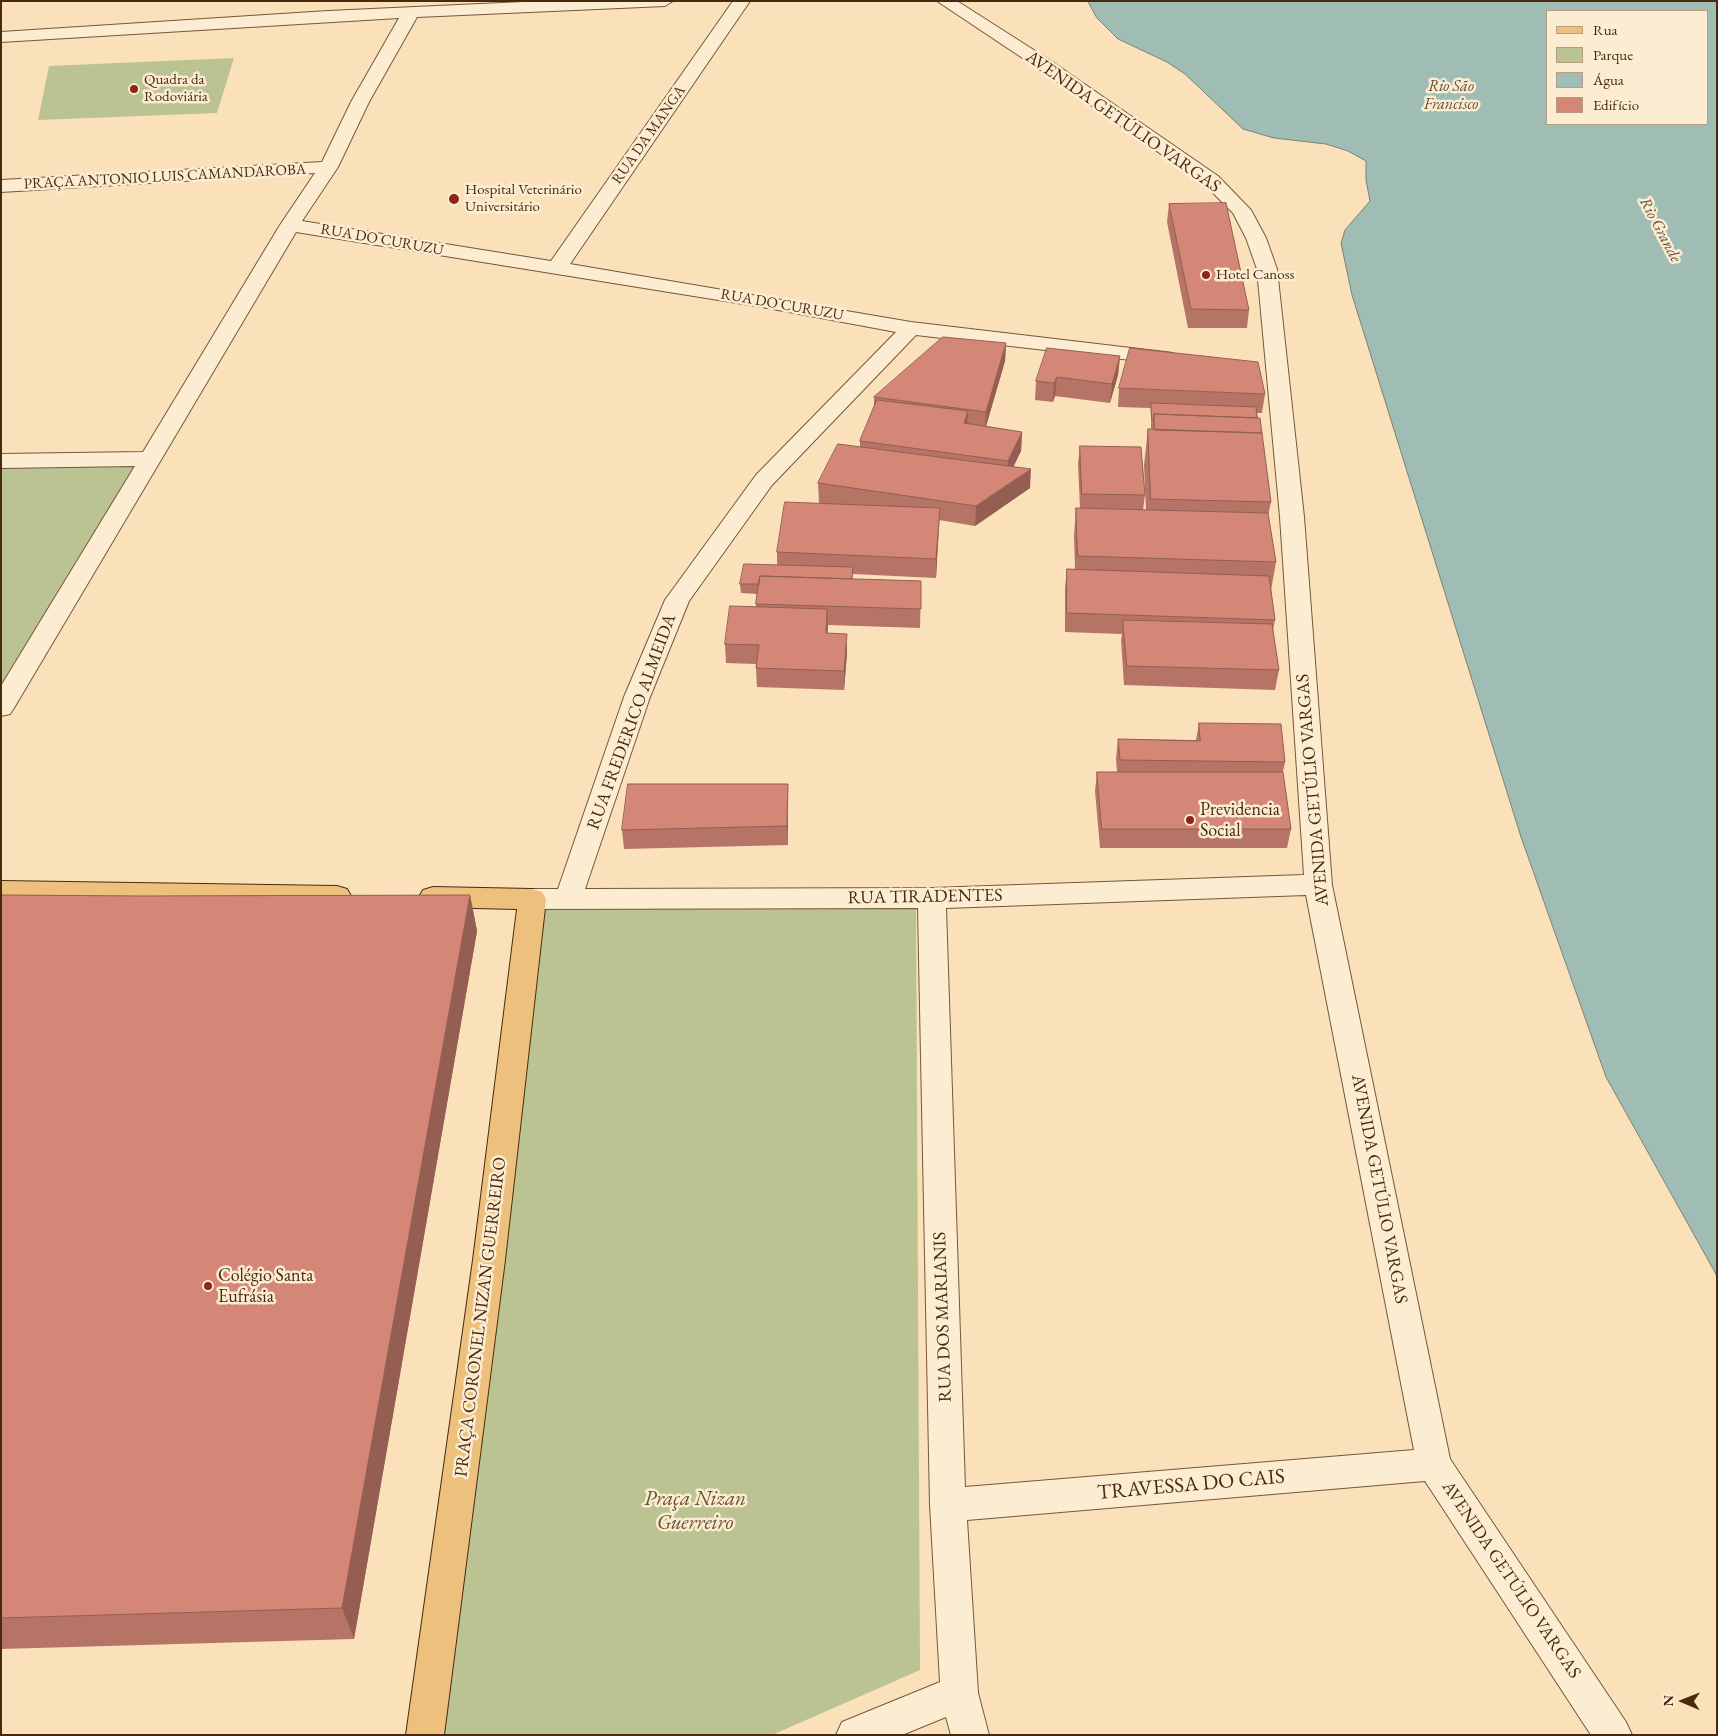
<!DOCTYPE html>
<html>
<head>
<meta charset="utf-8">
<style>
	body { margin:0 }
	#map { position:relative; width:1718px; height:1736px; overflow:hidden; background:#fae1ba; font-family:"EB Garamond",serif }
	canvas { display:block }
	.frame { position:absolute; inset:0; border:2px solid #482b0f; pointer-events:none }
	.legend { position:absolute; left:1546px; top:10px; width:162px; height:115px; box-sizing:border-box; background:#fcecd2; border:1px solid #b49f84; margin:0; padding:6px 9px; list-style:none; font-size:15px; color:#482b0f }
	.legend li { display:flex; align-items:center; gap:10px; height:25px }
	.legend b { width:25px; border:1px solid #b49f84 }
	.north { position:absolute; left:1658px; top:1676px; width:50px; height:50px; -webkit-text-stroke:4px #fcecd2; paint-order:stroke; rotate:271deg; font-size:14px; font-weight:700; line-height:20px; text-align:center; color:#482b0f }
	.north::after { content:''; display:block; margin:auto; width:18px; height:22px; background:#482b0f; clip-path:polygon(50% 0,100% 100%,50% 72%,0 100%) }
</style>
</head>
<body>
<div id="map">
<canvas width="1718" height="1736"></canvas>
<div class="frame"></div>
<ul class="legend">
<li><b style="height:6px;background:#edc07d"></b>Rua</li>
<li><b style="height:14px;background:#bbc392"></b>Parque</li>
<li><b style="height:14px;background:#9fbcb5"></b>Água</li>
<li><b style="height:14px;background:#d48777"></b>Edifício</li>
</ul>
<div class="north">N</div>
</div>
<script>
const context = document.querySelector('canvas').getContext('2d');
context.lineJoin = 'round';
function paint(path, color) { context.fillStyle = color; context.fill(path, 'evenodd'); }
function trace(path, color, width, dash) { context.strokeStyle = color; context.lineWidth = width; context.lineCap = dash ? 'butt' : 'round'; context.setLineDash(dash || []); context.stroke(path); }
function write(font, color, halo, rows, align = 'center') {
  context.font = font + ' "EB Garamond",serif'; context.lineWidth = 5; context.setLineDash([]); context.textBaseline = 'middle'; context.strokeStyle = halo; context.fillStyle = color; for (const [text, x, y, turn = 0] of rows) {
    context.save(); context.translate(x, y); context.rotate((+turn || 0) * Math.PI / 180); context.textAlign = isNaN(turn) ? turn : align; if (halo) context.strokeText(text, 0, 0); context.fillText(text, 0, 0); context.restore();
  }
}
const green = new Path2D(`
	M234,58L217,113L38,120L49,66Z
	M149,459L1,709V461Z
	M916,907L920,1670L772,1735H442L542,909Z`);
const water = new Path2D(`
	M1088,1H1717V1276L1606,1077L1521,837L1352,295L1341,243L1345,230L1370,201L1366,180V161L1348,151L1326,144L1274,138L1243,129L1185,74L1167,62L1118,39L1097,18ZM1547,11H1707V124H1547Z`);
const minor = new Path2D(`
	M545,1H673L665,6L417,17L369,102L338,167L302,221L551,261L733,1H750L570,264L911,322L1165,352L1173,353L1176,358L1173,363L1165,364L916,335L772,485L689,601L650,697L585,889L932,888L1304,875L1280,517L1257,269L1246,238L1233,213L1204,184L1039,69L937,1H957L1051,61L1218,176L1251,210L1266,238L1277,269L1304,517L1332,885L1450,1459L1626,1722L1632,1735H1591L1425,1481L967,1520L978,1693L989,1735H951L946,1717L902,1735H836L842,1722L940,1682L930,1505L918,908L532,909L522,906L518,899L522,892L532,889H558L624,697L665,600L756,475L896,332L762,307L296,232L14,708L10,714L1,716V686L135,466L1,468V454L143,452L280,225L315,173L1,192V180L322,162L351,102L399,18L1,42V32L328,11ZM1306,895L1414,1450L965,1487L946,908Z`);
const major = new Path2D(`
	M1,881L337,886L347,889L351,896L347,903L337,906L1,901Z
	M433,887L532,889L542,892L546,899L505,1260L444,1735H406L473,1260L517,909L433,907L423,904L419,897L423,890Z`);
const wall = new Path2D(`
	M1169,204L1249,310L1247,328H1188L1167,222Z
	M1006,343L1005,361L986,426L1022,432L1021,451L1013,467L1030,488L975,526L939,520L936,578L853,574L852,579L921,581L920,628L828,625L827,633L847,653L844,690L757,687L756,668V664L726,663L725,644L756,607L757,594L741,593L740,584L777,565V552L825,504L819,503L818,483L860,447V441L874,407V397Z
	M1120,356L1118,375L1110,403L1055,396L1053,402L1035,400L1036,381Z
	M1119,388L1265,394L1262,413H1257L1271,502L1268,516L1276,562L1271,590L1275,620L1273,630L1279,670L1275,690L1124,685L1121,640L1122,634L1065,632V588L1067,569H1075L1074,536L1076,508H1080L1078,464L1080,446L1145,495L1143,510H1146L1144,465L1148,429H1152H1151V408L1118,407Z
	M1199,723L1285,762L1283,772L1291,829L1287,848H1100L1095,791L1097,772H1117L1116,758L1118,739L1196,740Z
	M788,784V845L624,849L622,830Z
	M1,895L140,896L470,895L477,931L354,1639L1,1649Z`);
const shadedWall = new Path2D(`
	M1006,343L1005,361L985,430L986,412Z
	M1120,356L1118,375L1110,403L1112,384Z
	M1057,377L1055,396L1053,402L1054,383Z
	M968,411L967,430L964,423Z
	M1022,432L1021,451L1007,480L1008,461Z
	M1031,469L1030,488L975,526L976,506Z
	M940,508L939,527L936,578V559Z
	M827,609L828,628L826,652V633Z
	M847,634V653L844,690V671Z
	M788,784V845L787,826Z
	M470,895L477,931L354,1639L342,1608Z`);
const building = new Path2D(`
	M1226,203L1249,310L1191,309L1169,204Z
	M943,337L1006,343L986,412L874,397Z
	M1047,348L1120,356L1112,384L1057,377L1054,383L1036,381Z
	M1130,348L1258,362L1265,394L1119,388Z
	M877,400L968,411L964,423L1022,432L1008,461L860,441Z
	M1151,403L1256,407L1257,418L1154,414V419H1152Z
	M1154,414L1260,418L1262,433L1155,430Z
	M1148,429L1262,433L1271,502L1151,499Z
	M838,444L1031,469L976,506L818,483Z
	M1080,446L1141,447L1145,495L1082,494Z
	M785,502L940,508L936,559L777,552Z
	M1076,508L1268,513L1276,562L1078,556Z
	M744,564L853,567L852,579L760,576L759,584H740Z
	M1067,569L1269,576L1275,620L1067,613Z
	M760,576L921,581V609L756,604Z
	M730,606L827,609L826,633L847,634L844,671L756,668L759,645L725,644Z
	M1123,620L1272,624L1279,670L1127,666Z
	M1199,723L1281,724L1285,762L1120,760L1118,739L1200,741Z
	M1097,772H1283L1291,829H1102Z
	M628,784H788L787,826L622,830Z
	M1,895L140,896L470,895L342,1608L1,1618Z`);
const markers = [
	[134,89,5,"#8f2418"],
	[454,199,6,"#8f2418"],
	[1206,275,5,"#8f2418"],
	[1190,820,5,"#8f2418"],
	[208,1286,5,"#8f2418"]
];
const farPoinames = [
	["Quadra da",144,80],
	["Rodoviária",144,97],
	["Hospital Veterinário",465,190],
	["Universitário",465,207],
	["Hotel Canoss",1216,275]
];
const farStreetnames = [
	["RUA DA MANGA",649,135,-55],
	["PRAÇA ANTONIO LUIS CAMANDAROBA",165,177,-3],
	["RUA DO CURUZU",382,240,10],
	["RUA DO CURUZU",782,305,10]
];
const farWaternames = [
	["Rio São",1451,87],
	["Francisco",1451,105],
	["Rio Grande",1660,230,62]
];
const streetNames = [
	["AVENIDA GETÚLIO VARGAS",1123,122,35],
	["RUA FREDERICO ALMEIDA",632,722,-70],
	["AVENIDA GETÚLIO VARGAS",1313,790,-95],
	["RUA TIRADENTES",925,897,-1],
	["AVENIDA GETÚLIO VARGAS",1379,1189,79],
	["PRAÇA CORONEL NIZAN GUERREIRO",481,1317,-83],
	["RUA DOS MARIANIS",943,1317,-92],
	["AVENIDA GETÚLIO VARGAS",1511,1580,56]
];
const poiNames = [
	["Previdencia",1200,810],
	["Social",1200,831],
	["Colégio Santa",218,1276],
	["Eufrásia",218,1297]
];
const nearStreetnames = [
	["TRAVESSA DO CAIS",1191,1485,-5]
];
const nearParknames = [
	["Praça Nizan",695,1499],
	["Guerreiro",695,1523]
];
paint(green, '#bbc392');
paint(water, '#9fbcb5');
trace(water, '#7c8273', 1);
trace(minor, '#74583a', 2);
trace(major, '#482b0f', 2);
paint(minor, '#fcecd2');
paint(major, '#edc07d');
paint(wall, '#b67466');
paint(shadedWall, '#945e53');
paint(building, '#d48777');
trace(building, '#945e53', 1);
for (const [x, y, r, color] of markers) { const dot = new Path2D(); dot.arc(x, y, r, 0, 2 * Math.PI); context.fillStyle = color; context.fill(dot); trace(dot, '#fcecd2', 2); }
write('15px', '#482b0f', '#fcecd2', farPoinames, 'left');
write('15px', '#482b0f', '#fcecd2', farStreetnames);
write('italic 16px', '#5e4f38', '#fcecd2', farWaternames);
write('18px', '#482b0f', '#fcecd2', streetNames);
write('18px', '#482b0f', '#fcecd2', poiNames, 'left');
write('21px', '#482b0f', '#fcecd2', nearStreetnames);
write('italic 21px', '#655130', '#fcecd2', nearParknames);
</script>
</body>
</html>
